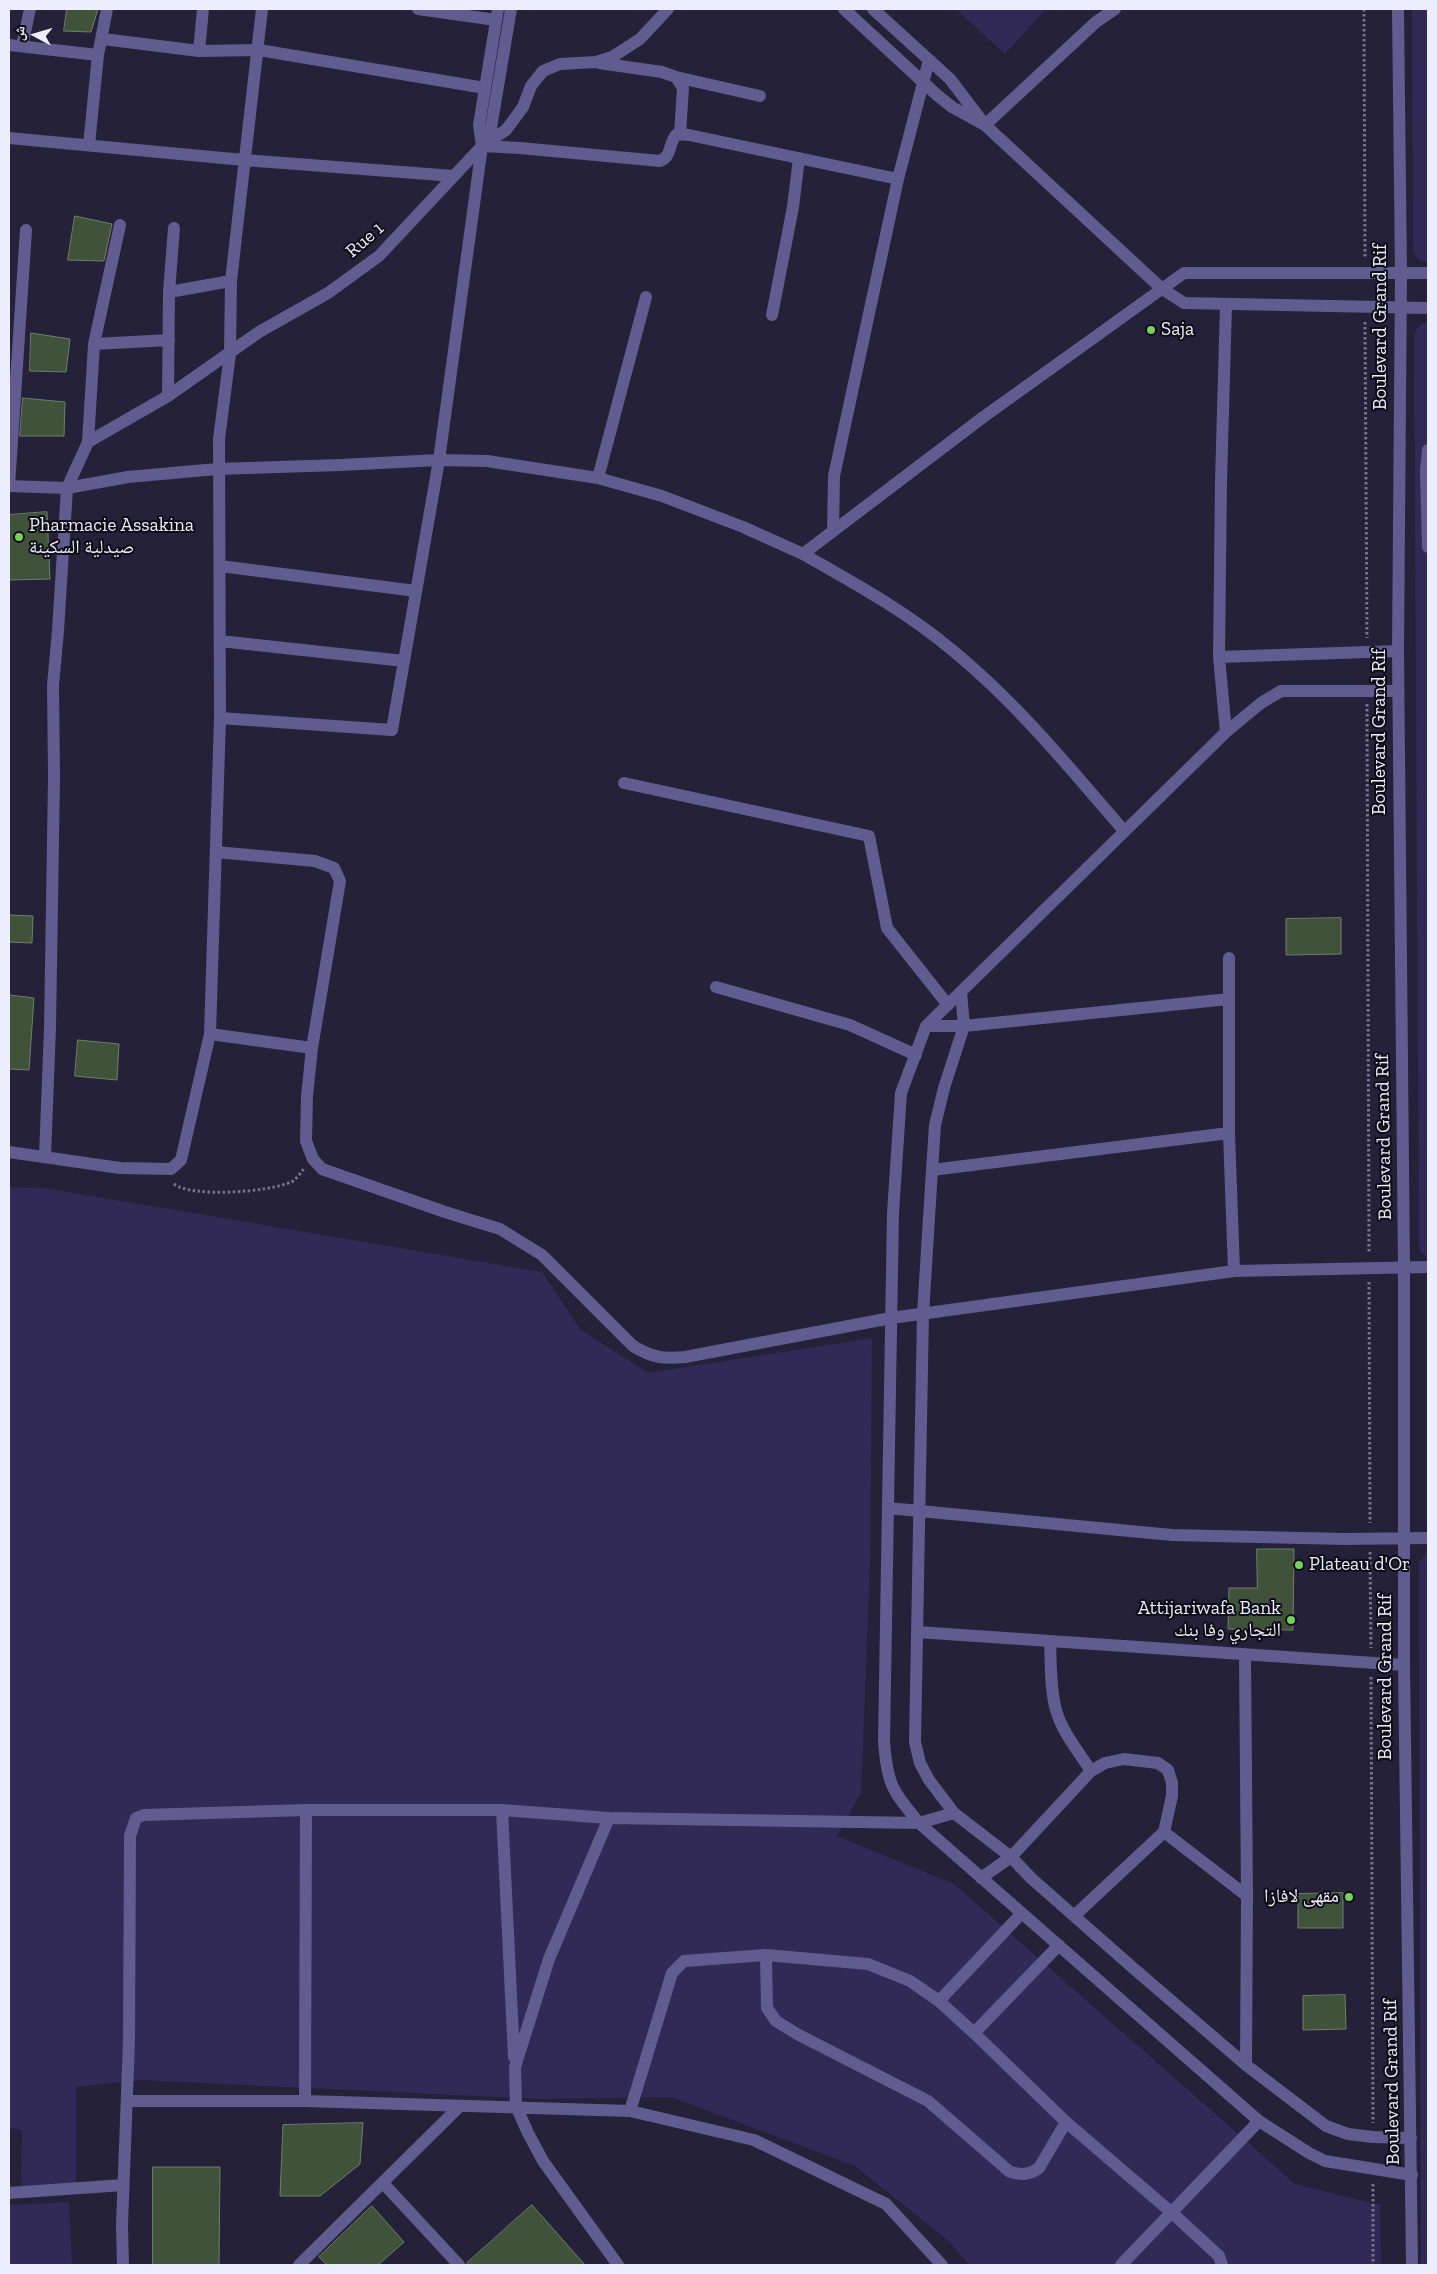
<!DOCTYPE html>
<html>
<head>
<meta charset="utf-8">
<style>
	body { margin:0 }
	#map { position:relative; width:1437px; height:2274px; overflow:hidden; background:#242138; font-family:"Zilla Slab","Noto Naskh Arabic",serif }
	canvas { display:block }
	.frame { position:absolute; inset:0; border:10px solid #eeedfd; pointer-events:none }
	.north { position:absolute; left:10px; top:10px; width:50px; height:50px; -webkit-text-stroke:4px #0d0c16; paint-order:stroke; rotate:276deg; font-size:14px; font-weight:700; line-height:20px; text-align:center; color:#eeedfd }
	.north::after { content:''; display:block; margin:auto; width:18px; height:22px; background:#eeedfd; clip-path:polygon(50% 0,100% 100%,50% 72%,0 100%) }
</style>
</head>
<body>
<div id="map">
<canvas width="1437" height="2274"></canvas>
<div class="frame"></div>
<div class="north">ش</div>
</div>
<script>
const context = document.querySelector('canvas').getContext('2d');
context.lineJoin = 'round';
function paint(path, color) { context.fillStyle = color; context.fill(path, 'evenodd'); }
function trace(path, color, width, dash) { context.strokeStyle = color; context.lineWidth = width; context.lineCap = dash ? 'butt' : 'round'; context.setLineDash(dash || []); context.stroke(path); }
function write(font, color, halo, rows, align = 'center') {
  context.font = font + ' "Zilla Slab","Noto Naskh Arabic",serif'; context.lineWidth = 4; context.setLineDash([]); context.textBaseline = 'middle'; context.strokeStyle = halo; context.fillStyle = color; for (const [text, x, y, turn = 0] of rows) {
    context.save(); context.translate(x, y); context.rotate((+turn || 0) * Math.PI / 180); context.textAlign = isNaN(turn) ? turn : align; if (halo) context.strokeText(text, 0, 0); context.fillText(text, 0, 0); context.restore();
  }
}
const green = new Path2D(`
	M956,9H1046L1005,54Z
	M1412,9H1428V262C1419,262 1417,259 1413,251Z
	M1428,322V1257L1421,1253L1419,1246L1414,334C1418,327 1420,323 1428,322Z
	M9,1187L45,1188L542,1272L580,1329L648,1373L872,1338L870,1565L861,1793L837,1836L954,1884L1295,2184L1380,2205L1381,2265H969L950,2242L855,2166L671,2097L540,2099L140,2080L76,2087V2184L21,2186L22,2130L9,2128Z
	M1428,1551V2265H1421L1419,1562Z
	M69,2202L72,2265H9V2205Z`);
const building = new Path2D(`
	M67,9H98L91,32L64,31Z
	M75,216L112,224L104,261L68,260Z
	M31,333L70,339L66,372L30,371Z
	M23,398L65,402L64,436H20Z
	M47,512L50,579L9,580V515Z
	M9,915L33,916L32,943L9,942Z
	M1341,918V954L1286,955V919Z
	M9,995L34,998L29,1070L9,1069Z
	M78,1040L119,1044L117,1080L75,1076Z
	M1257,1549H1294L1293,1630L1228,1629L1229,1588H1257Z
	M1343,1893V1928H1298V1894Z
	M1345,1995L1346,2029L1303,2030V1996Z
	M363,2123L360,2164L320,2196H280L283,2125Z
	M153,2167H220L219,2265H153Z
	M532,2205L585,2265H467V2263Z
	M372,2206L404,2242L378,2265H327L319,2257Z`);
const path = new Path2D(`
	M1364,9L1365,258
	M1365,322L1367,638
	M1367,704L1369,1253
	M174,1184C192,1198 270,1192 291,1182C296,1180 300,1173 304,1169
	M1369,1282L1370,1523
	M1370,1552L1371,1648
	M1371,1677L1373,2123
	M1373,2184V2265`);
const minor = new Path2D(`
	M418,9L496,20
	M844,9L937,95L952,107L983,124
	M873,9L950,79L985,125L1161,288L1184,303L1428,308
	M1398,9L1401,273L1398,651L1404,1267V1665L1412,2265
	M103,39L199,51L259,50L485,88
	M9,45L98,55
	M22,46L30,9
	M199,51L203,9
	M599,63L662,72L676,77L683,88L680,134
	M676,77L760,96
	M985,125L1096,22L1115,9
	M9,138L244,160L454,176
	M483,144L491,128L511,9
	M89,145L98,55L107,9
	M482,146L520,148L660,161C673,156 668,142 677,134L689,135L898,179
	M169,292L174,228
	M772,315L793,207L799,158
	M94,344L169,340
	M168,396L169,292L231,281
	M88,442L94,344L120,225
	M1428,450L1426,471L1428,547
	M598,478L646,297
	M9,486L67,488L128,477L217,469L340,465L439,460L487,461L598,478L662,496L743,527L803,554L982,418L1184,273H1428
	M9,486L26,230
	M833,531L834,476L898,179L929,60
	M803,554C854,583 907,612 952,650C1017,703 1070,768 1124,831
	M220,566L416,591
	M220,641L404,661
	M1219,657L1398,651
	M1398,691H1281L1261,703L1226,732L926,1026L901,1093L893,1213L884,1741C887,1784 892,1790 919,1823L1259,2121L1309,2153L1325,2161L1412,2175
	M220,718L392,730L439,460L482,146L479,125L498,9
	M1226,732L1219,657L1221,481L1226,305
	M624,783L869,836L887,928L948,1005
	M216,852L315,861L334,868L340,881L312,1048L307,1096L306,1141L313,1159L322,1169L445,1212L500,1229L542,1255L633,1346C653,1358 663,1359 685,1357L891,1318L1234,1271L1428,1267
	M1229,958V1133L1234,1271
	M716,987L850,1025L916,1055
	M961,992L964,1026L944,1088L935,1125L932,1170L923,1314L915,1742L920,1763L929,1780L954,1813L1011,1857L1031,1878L1132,1967L1246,2065L1326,2126L1348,2134L1373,2137L1411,2138
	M926,1026H964L1229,999
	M210,1034L220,718L219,439L230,354L231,281L262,9
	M9,1152L120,1168L171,1169L181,1160L210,1034L312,1048
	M45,1156L50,1028L54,777L53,685L58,631L67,488L88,442L168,396L259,332L328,293L379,256L482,146L506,130L523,107L531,86L543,71L560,64L596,62L612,57L640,39L668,9
	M932,1170L1229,1133
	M888,1508L1172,1535L1345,1539L1428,1538
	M917,1632L1404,1665
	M1050,1641C1051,1664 1050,1688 1056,1710C1062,1732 1079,1752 1091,1771L1105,1763L1124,1759L1158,1763L1168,1770L1172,1783V1796L1164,1832L1074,1916
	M1245,1656L1247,1896L1246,2065
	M502,1810L514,2057
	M609,1818L549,1959L515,2067L516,2106L528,2133L543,2161L618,2265
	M1164,1832L1247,1896
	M981,1878L1011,1857L1091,1771
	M766,1955L767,2008L776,2021L797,2034L928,2101L1010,2172C1022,2175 1029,2175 1039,2168L1066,2122
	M939,2001L1022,1913
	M974,2033L1059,1945
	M127,2101H305L630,2111L754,2140L886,2204L942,2265
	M305,2101L306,1810
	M630,2111L672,1973L684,1961L766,1955L868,1964L910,1981L939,2001L974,2033L1066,2122L1171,2212L1219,2256L1222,2265
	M383,2183L459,2265
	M9,2193L123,2185
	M123,2265L122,2225L129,2041L130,1836L136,1818L144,1815L306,1810H502L609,1818L919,1823L954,1813
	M299,2265L460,2106
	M1121,2265L1259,2121`);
const markers = [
	[1151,330,5,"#78d158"],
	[19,537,5,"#78d158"],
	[1299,1565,5,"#78d158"],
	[1291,1620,5,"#78d158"],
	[1349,1897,5,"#78d158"]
];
const streetNames = [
	["Rue 1",365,240,-41],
	["Boulevard Grand Rif",1381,327,-90],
	["Boulevard Grand Rif",1380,732,-90],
	["Boulevard Grand Rif",1384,1137,-91],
	["Boulevard Grand Rif",1386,1677,-90],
	["Boulevard Grand Rif",1392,2082,-91]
];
const poiNames = [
	["Saja",1161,330],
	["Pharmacie Assakina",29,526],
	["صيدلية السكينة",29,548],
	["Plateau d'Or",1309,1565],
	["Attijariwafa Bank",1281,1609,"right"],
	["التجاري وفا بنك",1281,1631,"right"],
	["مقهى لافازا",1339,1897,"right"]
];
paint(green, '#312a56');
paint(building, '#41523b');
trace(building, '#6e8068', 1);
trace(path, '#777589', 3, [2.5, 2.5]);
trace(minor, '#625b8f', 12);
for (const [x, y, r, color] of markers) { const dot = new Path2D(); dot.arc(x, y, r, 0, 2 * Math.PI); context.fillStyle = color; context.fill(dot); trace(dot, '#0d0c16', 2); }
write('19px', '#eeedfd', '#0d0c16', streetNames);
write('19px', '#eeedfd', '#0d0c16', poiNames, 'left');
</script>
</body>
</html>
